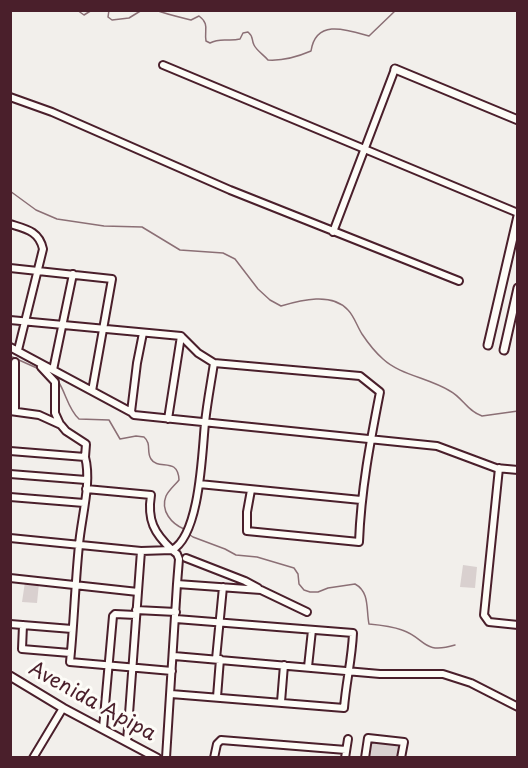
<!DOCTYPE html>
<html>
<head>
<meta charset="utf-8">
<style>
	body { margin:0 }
	#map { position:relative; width:528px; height:768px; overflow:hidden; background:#f2efeb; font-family:"Playpen Sans",sans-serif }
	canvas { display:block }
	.frame { position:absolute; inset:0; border:12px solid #4a1f2b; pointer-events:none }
</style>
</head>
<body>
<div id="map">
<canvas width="528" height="768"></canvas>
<div class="frame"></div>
</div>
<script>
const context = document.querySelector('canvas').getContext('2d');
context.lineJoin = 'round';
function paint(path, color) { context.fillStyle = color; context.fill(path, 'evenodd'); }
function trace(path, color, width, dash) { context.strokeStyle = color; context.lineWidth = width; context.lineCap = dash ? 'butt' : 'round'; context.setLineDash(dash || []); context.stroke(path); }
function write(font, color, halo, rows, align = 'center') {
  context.font = font + ' "Playpen Sans",sans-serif'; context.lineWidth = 6; context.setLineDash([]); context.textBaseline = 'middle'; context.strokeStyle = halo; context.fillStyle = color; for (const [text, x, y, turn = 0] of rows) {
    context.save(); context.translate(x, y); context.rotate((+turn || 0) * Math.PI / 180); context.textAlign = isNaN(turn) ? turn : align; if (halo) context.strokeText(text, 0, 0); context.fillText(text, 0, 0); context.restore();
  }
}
const green = new Path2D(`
	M463,565L477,567L475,588L460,587Z
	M25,582L39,583L37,603L22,602Z
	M370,741L400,744L399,757L368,758Z`);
const stream = new Path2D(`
	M77,10L84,15L92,10
	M109,10L108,17L112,20L129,18L142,10
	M155,10C166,14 179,17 191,20L199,16C210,24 204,30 206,41L210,43C221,37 228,42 240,39L243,33L248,32C254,37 251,39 254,45C257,51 264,55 268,60C283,61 297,57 311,51C316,18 348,30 369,36L396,10
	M10,191L36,210L57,219L104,226L142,227L180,250L223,253L235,259L258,289L270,300L281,306C301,300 332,292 348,310C354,316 357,326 362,334C368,343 375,352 383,359C400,375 429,378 450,391C463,398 467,411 482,416L518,411
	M10,356L39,369
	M58,381C66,393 68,409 79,419L109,420L120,439L136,436L144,437C152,444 146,452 151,459C158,471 178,456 179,480C175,485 169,490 166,496C160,511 172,524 184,529
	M187,533L193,537L225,549L236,555L257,557L294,568L298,574L299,584L304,590L310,592H318L328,588L355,584C370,592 366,610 369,624C380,625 391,626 402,630C426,638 422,655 455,645`);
const minor = new Path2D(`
	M163,65L518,213
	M10,97L52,112L230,190L459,281
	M10,224C26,229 39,231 43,249L18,350
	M333,232L395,69
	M10,268L112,279L92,391L131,412
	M10,320L181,336L198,353L214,363L360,376L380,392C370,443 361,490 359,542L247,531V512L251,490
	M143,333L137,363L131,412L134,415L437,446L496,468L518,470
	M10,347L92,391
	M15,362V411
	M41,367L55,382V413L60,424
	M53,370L73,274
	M10,411L39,415L61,425L66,431L86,444L85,457
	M168,419L181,336
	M10,451L85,457C92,482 81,519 79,545C75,584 74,623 70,662L172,671
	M499,468L484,615L489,622L518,625
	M10,474L86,480
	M199,484L361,500
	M86,489L151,495C147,520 154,533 172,550C200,535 202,453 205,423C207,403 211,383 214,363
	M10,497L84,503
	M10,538L141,551L172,550L177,554L179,559L177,584L166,758
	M186,558L245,581L258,588
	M10,578L138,592
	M177,584L261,590L307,612
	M136,610L176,612
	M10,624L72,629
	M23,625L22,649L70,653
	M174,656L380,674H443L471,683L518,707
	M216,659L223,587
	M308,667L312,630
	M171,694L344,708C346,682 352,659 353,633L176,619
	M217,697L220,659
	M281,702L284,665
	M103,728L113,616L115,614L136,615
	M127,741L141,551
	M33,758L63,708
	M214,758L217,744L221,740L346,750
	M345,758L348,739
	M365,758L368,738L404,742L401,758`);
const tertiary = new Path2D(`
	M395,69L518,120
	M488,345L518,216
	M504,350L518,288
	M10,676L63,708L157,758`);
const streetNames = [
	["Avenida Apipa",92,702,29]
];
paint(green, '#d9d0cf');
trace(stream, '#8b6f75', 1.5);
trace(minor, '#4a1f2b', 10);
trace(tertiary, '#4a1f2b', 11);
trace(minor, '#fdfcf7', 6);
trace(tertiary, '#fdfcf7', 7);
write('20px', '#4a1f2b', '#fdfcf7', streetNames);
</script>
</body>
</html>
